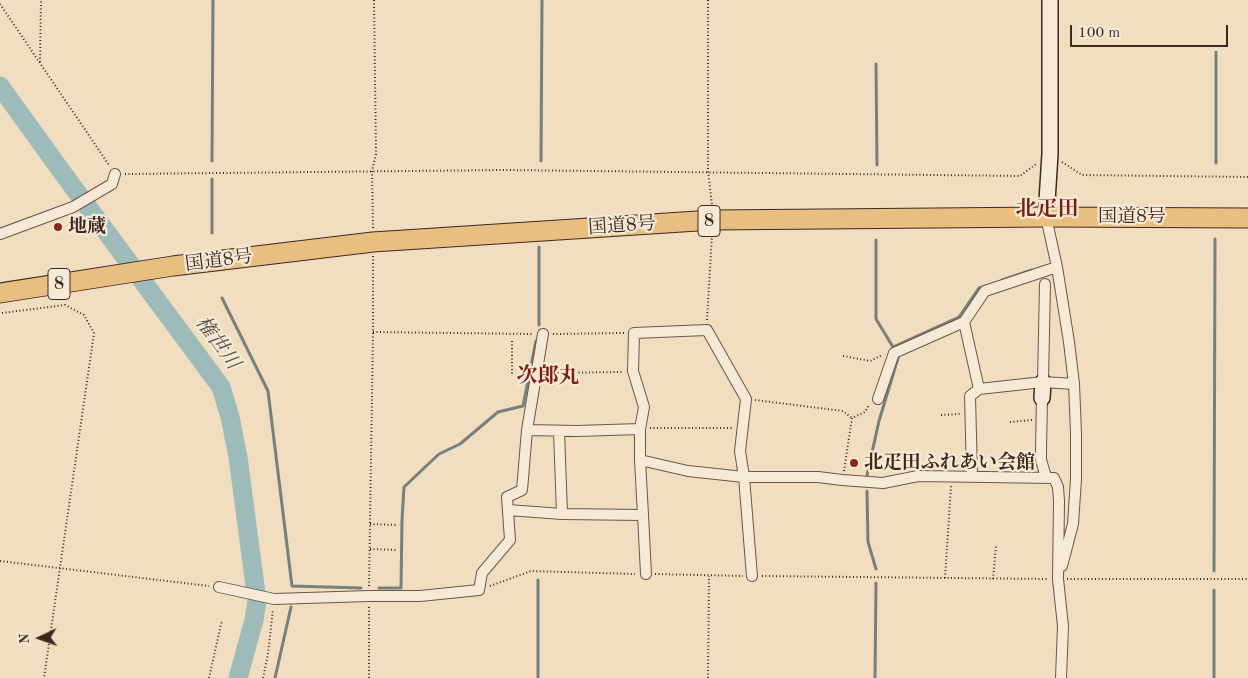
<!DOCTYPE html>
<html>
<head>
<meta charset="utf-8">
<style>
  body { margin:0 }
  #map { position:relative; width:1248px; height:678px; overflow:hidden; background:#f1dec0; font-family:"Old Standard TT",serif }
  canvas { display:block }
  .north { position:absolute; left:15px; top:613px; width:50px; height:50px; -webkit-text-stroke:4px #f6ead6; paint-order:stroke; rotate:267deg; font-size:14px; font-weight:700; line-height:20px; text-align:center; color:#3d2820 }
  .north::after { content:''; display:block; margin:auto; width:18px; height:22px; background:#3d2820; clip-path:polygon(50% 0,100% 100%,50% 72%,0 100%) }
  .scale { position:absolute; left:1070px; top:25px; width:158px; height:22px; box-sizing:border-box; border:2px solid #3d2820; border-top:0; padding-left:6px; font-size:15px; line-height:18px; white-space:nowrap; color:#3d2820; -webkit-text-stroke:4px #f6ead6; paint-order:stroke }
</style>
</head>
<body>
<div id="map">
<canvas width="1248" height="678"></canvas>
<div class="north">N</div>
<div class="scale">100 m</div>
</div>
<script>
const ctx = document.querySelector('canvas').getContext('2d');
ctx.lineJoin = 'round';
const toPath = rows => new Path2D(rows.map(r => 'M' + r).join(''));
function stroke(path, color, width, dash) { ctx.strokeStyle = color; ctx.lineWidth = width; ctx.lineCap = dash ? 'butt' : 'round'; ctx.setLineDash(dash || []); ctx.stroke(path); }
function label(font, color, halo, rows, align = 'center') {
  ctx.font = font + ' "Old Standard TT","Noto Serif JP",serif'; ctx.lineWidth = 4.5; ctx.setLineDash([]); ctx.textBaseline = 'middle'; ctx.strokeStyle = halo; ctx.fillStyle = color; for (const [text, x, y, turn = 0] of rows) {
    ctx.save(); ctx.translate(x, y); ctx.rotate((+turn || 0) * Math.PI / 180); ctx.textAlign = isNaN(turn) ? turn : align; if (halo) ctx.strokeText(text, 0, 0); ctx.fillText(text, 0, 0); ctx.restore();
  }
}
stroke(toPath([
  [876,64,877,165],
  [212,161,213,0],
  [541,161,542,0],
  [1216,163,1216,52],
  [212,179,212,233],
  [876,240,876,319,893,347,959,317,979,288,986,286],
  [539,247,539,325],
  [1002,280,1032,270],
  [222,298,268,391,292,586,361,588],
  [867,475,879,421,898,358],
  [867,491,868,542,876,569],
  [1214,571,1215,239],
  [379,588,401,588,402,520,404,487,439,454,460,444,498,412,523,406,536,341],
  [275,678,291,607],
  [538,678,538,580],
  [875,678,876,583],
  [1214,678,1214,590]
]), '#76807c', 3);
stroke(toPath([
  [0,86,62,172,221,387,230,417,238,457,257,601,254,620,238,678]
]), '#9cbbb9', 19);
const street = toPath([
  [1046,217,1057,267,1069,342,1074,384,1076,433,1076,479,1073,524,1062,566],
  [0,234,73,207,112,184,115,174],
  [964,322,979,389],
  [1043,382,1045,284],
  [1042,398,1041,450,1041,460,1046,477],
  [878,399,894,353,964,322,985,291,1057,267],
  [527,430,543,334],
  [559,431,562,514],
  [640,460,643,515],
  [972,476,970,396,979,389,1043,382,1074,384],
  [508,510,562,514,643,515,646,574],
  [752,576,744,477,740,451,746,399,707,330,634,333,633,371,644,407,640,429,640,460,688,471,744,477,818,477,842,480,883,483,918,476,1054,478,1058,487,1059,501,1058,579,1063,626,1061,678],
  [219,587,274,599,369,596,420,596,479,590,482,573,510,540,507,497,522,490,527,430,577,431,640,429]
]);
const secondary = toPath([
  [1046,217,1050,154,1050,0],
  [1042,398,1043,382]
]);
const highway = toPath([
  [0,293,173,266,373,242,713,220,1046,217,1248,218]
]);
stroke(street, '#6a5648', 12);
stroke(secondary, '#3d2820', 18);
stroke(highway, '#3d2820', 21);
stroke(toPath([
  [708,0,708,171,712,205],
  [0,4,109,165],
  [40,62,41,0],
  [1062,162,1082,175,1248,177],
  [125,174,505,170,1020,176,1036,164],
  [373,228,372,171,376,154,374,0],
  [2,313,65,305,84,315,94,333,44,678],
  [707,320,712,235],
  [373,332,534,334],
  [553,334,624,333],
  [512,341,512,374],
  [843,356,870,361,882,355],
  [547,373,622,372],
  [755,400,843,411,852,418],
  [941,415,961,414],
  [1010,422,1032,420],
  [650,428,733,428],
  [844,471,852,418,865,412,869,405],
  [370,524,397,525],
  [370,549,398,550],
  [0,561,209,586],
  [655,574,743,576],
  [762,576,1048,579],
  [945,578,951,486],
  [993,579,996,546],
  [1067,579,1248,579],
  [369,586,373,332,373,255],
  [490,586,531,571,635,574],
  [209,678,222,620],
  [263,678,268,654,273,609],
  [369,678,369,605],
  [708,678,709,576]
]), '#3d2820', 2, [1, 2.5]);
stroke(street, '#f6ead6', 10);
stroke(secondary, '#f6ead6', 15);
stroke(highway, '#e8bf80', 19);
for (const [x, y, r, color] of [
  [58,227,5,"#8f2418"],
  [854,463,5,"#8f2418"]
]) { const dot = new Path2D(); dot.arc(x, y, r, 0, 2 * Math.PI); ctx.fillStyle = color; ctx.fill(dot); stroke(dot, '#f6ead6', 2); }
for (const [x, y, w] of [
  [709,221,22],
  [59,284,22]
]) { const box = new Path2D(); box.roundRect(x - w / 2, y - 15.5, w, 31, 4); ctx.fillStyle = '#f6ead6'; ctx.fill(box); stroke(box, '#3d2820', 1); }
label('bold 18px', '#3d2820', null, [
  ["8",709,221],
  ["8",59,284]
]);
label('19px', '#3d2820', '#f6ead6', [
  ["国道8号",1132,217],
  ["国道8号",622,226,-4],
  ["国道8号",219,261,-7]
]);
label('bold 19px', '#3d2820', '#f6ead6', [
  ["地蔵",68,227],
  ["北疋田ふれあい会館",864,463]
], 'left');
label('italic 20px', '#554d46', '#f6ead6', [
  ["権世川",217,343,54]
]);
label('bold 21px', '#7a1f14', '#f6ead6', [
  ["北疋田",1047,209],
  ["次郎丸",548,376]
]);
</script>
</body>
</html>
